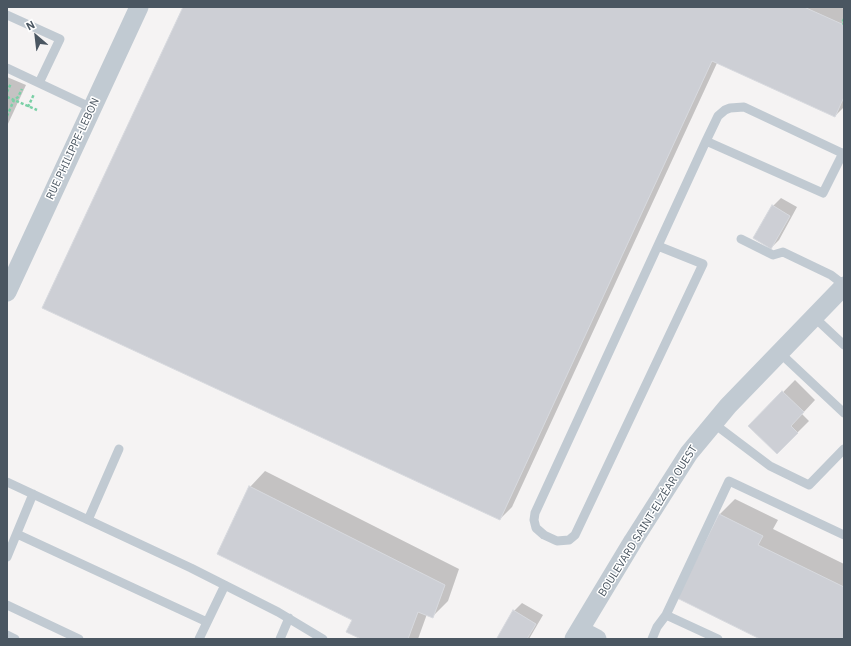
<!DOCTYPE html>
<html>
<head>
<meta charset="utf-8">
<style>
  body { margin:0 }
  #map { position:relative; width:851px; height:646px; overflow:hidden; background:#f5f3f3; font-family:"IBM Plex Sans",sans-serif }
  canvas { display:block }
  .frame { position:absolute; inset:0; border:8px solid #4a5661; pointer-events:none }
  .north { position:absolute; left:16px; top:16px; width:40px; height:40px; -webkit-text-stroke:3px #fff; paint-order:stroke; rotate:332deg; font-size:11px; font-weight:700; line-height:16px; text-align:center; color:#4a5661 }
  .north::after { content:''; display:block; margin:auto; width:14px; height:18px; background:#4a5661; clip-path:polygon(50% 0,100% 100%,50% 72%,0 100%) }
</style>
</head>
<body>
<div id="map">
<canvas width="851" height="646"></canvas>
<div class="frame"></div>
<div class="north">N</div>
</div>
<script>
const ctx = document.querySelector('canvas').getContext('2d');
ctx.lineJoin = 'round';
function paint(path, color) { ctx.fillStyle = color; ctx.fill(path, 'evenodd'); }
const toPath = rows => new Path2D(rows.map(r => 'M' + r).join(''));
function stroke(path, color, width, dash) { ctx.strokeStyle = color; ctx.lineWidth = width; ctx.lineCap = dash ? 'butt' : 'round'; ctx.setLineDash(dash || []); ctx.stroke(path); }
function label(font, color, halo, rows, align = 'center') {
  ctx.font = font + ' "IBM Plex Sans",sans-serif'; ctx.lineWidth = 3; ctx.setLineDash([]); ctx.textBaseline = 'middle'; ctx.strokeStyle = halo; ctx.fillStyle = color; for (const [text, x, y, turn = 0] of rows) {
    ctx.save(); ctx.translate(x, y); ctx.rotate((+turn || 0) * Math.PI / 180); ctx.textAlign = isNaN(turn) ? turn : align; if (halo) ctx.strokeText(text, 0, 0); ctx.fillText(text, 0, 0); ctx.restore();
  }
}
paint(toPath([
  [184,7,841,7,844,9,844,107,835,116,717,63,512,507,500,519],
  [7,77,26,85,7,126],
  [781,198,797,207,779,240,771,248,755,238,773,206],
  [795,380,815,400,802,414,809,421,777,453,750,426],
  [265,471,459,569,448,601,433,616,427,614,418,639,363,639,353,619,250,487],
  [735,499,778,520,773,529,844,564,844,639,763,639,719,515],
  [522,603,543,615,529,639,500,639,498,638,514,611]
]), '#0003');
const building = toPath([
  [183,7,804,7,844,25,844,97,835,117,712,61,500,520,42,308,183,7],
  [772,205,790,216,771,249,753,238,772,205],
  [782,391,804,412,791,426,798,433,777,454,748,426,782,391],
  [249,486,445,585,433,618,418,612,408,639,361,639,346,632,352,620,217,554,249,486],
  [719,514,763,536,758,545,844,587,844,639,760,639,677,598,719,514],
  [513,610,536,624,527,639,498,639,497,638,513,610]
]);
paint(building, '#cdcfd5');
stroke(building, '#d7d9de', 1);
stroke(toPath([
  [844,19,842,23,844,24],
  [7,92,11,83],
  [7,97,37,110],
  [28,107,34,94],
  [7,116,14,100,18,97,22,89]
]), '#7ad0a6', 2.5, [3, 2]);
stroke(toPath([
  [7,15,60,39,39,83],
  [7,68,92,108],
  [706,141,823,193,843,153],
  [741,239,773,255,783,252,831,275,844,285],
  [658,246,703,264,575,535,569,540,557,541,544,535,536,528,534,520,535,513,706,141,718,116,725,110,730,108,744,107,844,154],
  [814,317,844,345],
  [780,353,844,413],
  [713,423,770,466,809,485,844,449],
  [7,482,191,568,278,612,323,639],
  [88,520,119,449],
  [17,534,207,622],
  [7,557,33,494],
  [7,605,79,639],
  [666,615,718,639],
  [7,635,15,639],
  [199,639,225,585],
  [280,639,289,618],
  [652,639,657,627,666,615,729,481,844,535]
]), '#c1cad2', 9);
stroke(toPath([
  [7,292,139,7],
  [580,630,597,639],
  [574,639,633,541,689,453,728,406,844,286]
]), '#c1cad2', 19);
label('11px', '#4a5661', '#fff', [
  ["RUE PHILIPPE-LEBON",73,149,-65],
  ["BOULEVARD SAINT-ELZÉAR OUEST",648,521,-58]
]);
</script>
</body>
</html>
